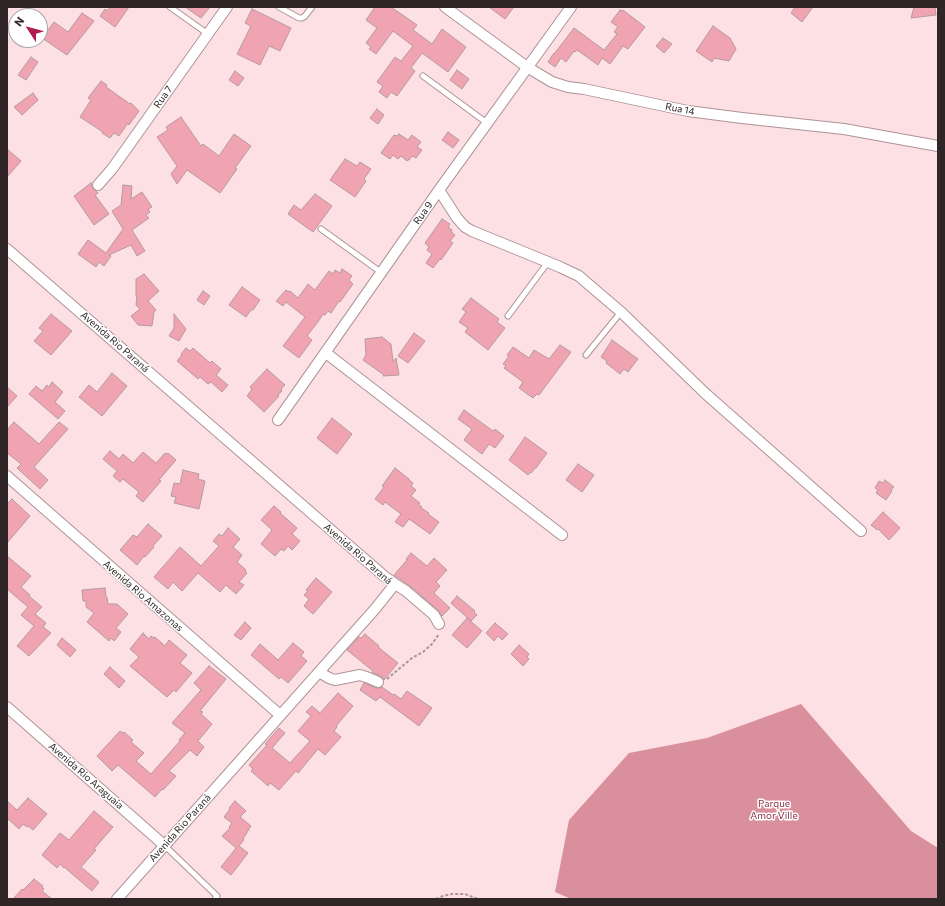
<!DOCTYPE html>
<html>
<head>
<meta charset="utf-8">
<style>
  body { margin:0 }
  #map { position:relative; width:945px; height:906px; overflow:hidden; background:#fde0e4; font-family:Commissioner,sans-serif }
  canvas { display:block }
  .frame { position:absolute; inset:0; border:8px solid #302527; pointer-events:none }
  .north { position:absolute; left:8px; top:8px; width:40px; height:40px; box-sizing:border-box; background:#fff; border:1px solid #aca8a9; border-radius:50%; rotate:306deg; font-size:11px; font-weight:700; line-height:16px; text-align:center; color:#302527 }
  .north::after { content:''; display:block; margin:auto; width:14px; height:18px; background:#ae1d4e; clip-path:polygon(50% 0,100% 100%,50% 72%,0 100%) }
</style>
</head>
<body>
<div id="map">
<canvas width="945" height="906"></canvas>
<div class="frame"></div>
<div class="north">N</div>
</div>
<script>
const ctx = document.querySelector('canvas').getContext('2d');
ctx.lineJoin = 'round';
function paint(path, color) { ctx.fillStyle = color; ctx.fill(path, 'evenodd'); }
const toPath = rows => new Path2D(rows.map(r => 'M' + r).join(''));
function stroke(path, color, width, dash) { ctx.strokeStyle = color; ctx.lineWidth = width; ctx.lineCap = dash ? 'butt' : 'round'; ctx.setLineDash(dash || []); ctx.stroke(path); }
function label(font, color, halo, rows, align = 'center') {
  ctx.font = font + ' Commissioner,sans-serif'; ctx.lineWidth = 3; ctx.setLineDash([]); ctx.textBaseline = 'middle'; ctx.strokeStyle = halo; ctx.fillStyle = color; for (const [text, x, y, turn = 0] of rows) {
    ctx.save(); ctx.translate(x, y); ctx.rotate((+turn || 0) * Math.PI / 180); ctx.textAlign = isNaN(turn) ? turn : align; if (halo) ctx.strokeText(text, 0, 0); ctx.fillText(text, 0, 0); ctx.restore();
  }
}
paint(toPath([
  [801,704,911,831,938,848,938,899,571,899,555,892,569,820,629,753,707,738]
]), '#da8f9c');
const building = toPath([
  [110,7,129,7,115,27,100,16,105,9,107,11,110,7],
  [185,7,210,7,201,18,185,7],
  [375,7,391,7,417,25,413,30,432,44,442,29,466,47,448,72,422,53,411,68,415,71,397,96,391,92,387,98,379,92,383,86,377,82,395,57,401,61,413,46,393,31,376,54,369,49,371,47,366,43,377,28,366,20,375,7],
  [489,7,514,7,505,19,489,7],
  [795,7,813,7,802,22,791,13,795,7],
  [914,7,935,7,936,15,911,18,914,7],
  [252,9,291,28,280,51,269,46,260,65,237,54,251,26,245,23,252,9],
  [620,10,622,11,623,10,645,27,628,49,623,46,610,64,602,58,598,65,577,50,575,52,574,51,566,62,561,58,555,67,548,62,554,53,554,54,574,28,604,50,617,34,614,32,618,27,611,22,620,10],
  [82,13,94,21,67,55,42,38,54,22,68,32,82,13],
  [713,26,730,38,736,49,729,61,714,58,712,62,696,51,713,26],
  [663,38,672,44,664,53,656,46,663,38],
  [31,57,38,62,26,80,18,75,31,57],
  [457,70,469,79,462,89,450,80,457,70],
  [235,71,244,78,238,86,229,80,235,71],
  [101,81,107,85,106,87,130,104,131,103,139,111,129,125,128,123,119,136,114,133,110,138,102,133,103,132,80,117,91,100,88,98,101,81],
  [33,93,38,100,22,115,14,107,33,93],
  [377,109,384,115,378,124,370,118,377,109],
  [181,117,201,146,203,144,219,156,234,134,251,146,235,168,237,169,220,193,187,170,177,184,171,174,177,166,157,137,168,130,166,127,181,117],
  [448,132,459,140,453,148,442,140,448,132],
  [399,134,408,140,412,135,421,142,417,147,422,150,416,158,412,156,409,160,408,160,407,161,401,156,398,159,393,155,390,159,381,153,394,135,397,136,399,134],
  [7,149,21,161,7,177,7,149],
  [345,159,357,166,360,162,371,169,364,179,366,181,355,197,330,180,345,159],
  [91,183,92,187,98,193,95,195,109,214,94,225,74,196,91,183],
  [123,185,132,186,131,199,142,192,152,207,148,209,150,212,146,215,149,218,132,230,145,251,137,256,131,245,109,255,111,256,104,266,99,262,96,267,78,254,88,240,106,253,123,229,112,211,121,205,123,185],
  [315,194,332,206,313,232,288,214,294,205,301,210,315,194],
  [442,219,450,224,448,227,452,230,451,232,455,235,450,241,453,243,441,260,440,259,433,268,426,263,432,254,427,250,429,247,425,243,442,219],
  [342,269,351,275,352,276,349,280,353,284,340,302,339,301,331,313,328,311,325,315,323,314,320,319,307,336,312,340,299,358,283,346,305,317,286,302,283,306,276,301,286,290,289,292,290,291,298,298,308,284,315,290,329,271,333,274,335,270,340,273,342,269],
  [144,274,159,291,148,301,156,310,154,312,152,326,138,325,131,316,140,309,136,305,137,296,136,296,136,279,144,274],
  [242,287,260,300,253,310,251,310,246,317,229,305,242,287],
  [203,291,210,296,204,305,197,300,203,291],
  [471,298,499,319,497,322,505,328,488,350,465,332,468,328,459,322,466,312,462,309,471,298],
  [51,314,72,331,51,355,34,341,43,331,39,328,51,314],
  [174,314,186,329,179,341,169,336,174,328,174,314],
  [414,333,425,341,408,363,398,356,414,333],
  [382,337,391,344,393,362,396,358,399,375,383,376,384,375,363,360,366,355,365,339,382,337],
  [612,340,638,359,628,372,624,369,620,374,606,363,607,361,601,357,612,340],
  [560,345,571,352,539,395,537,394,533,398,519,388,523,382,504,368,506,366,503,364,509,356,507,355,513,347,529,358,534,350,549,359,560,345],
  [186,348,190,351,193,348,210,363,212,361,221,369,216,375,228,385,222,392,211,382,208,384,200,377,198,379,177,361,182,355,181,354,186,348],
  [267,369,285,385,281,389,282,391,278,395,279,396,264,412,247,396,252,389,250,387,267,369],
  [112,373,127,386,102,416,79,397,89,385,97,392,112,373],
  [52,382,63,392,55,402,65,411,58,419,29,394,36,386,42,391,47,385,49,387,52,382],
  [7,387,17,396,7,407,7,387],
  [464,410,493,431,495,429,504,436,495,448,489,444,482,454,464,440,472,429,458,419,464,410],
  [332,418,352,434,337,454,317,438,332,418],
  [14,422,39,444,59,422,68,429,34,467,48,480,40,489,17,468,21,464,7,453,7,430,14,422],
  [525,437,547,453,536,468,535,468,531,473,531,472,528,475,509,460,525,437],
  [110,451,119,459,123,454,133,463,143,452,156,463,165,453,167,454,168,453,176,460,159,480,161,481,143,502,136,496,139,492,123,479,120,482,113,476,117,471,103,459,110,451],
  [578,464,594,475,582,492,566,480,578,464],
  [395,468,409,479,409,480,413,483,411,486,416,490,411,496,420,503,418,504,422,507,421,508,429,513,428,514,439,522,430,534,409,519,403,527,395,522,401,514,385,502,383,505,375,499,384,487,382,486,395,468],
  [183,470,199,474,198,479,205,481,199,509,174,503,176,497,171,496,174,483,180,484,183,470],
  [885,480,894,487,891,490,892,491,886,500,876,493,878,490,875,488,879,481,883,483,885,480],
  [12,499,30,516,7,543,7,504,12,499],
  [274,506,281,512,280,513,297,528,292,534,300,541,292,550,288,546,284,551,281,549,275,556,261,544,272,530,261,520,274,506],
  [883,512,900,528,889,540,878,529,877,530,871,525,883,512],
  [148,524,162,536,153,546,154,547,145,557,144,556,137,565,120,550,133,535,137,537,148,524],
  [228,528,240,539,233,547,242,555,237,562,246,570,245,571,247,573,239,582,244,585,236,594,226,585,220,592,198,573,182,591,173,582,168,589,154,577,180,547,201,566,219,546,213,541,219,534,222,536,228,528],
  [411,553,427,566,434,558,447,570,436,582,440,586,434,593,450,608,442,616,438,610,410,586,394,575,407,560,406,559,411,553],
  [7,556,31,576,21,587,30,595,29,596,42,607,35,614,46,623,43,627,51,633,29,656,17,646,34,626,21,615,28,607,7,589,7,556],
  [316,578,332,592,313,614,304,606,309,599,304,595,308,591,306,590,316,578],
  [105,588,106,597,107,597,108,604,117,604,128,614,116,628,121,632,114,641,111,638,109,641,87,622,94,613,86,607,86,601,83,601,82,590,105,588],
  [457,596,475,611,474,612,477,615,471,621,451,603,457,596],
  [467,618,482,631,467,648,452,635,467,618],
  [245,622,251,628,241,640,234,635,245,622],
  [495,623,508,634,502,640,498,636,494,641,486,633,495,623],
  [143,633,149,639,151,636,154,638,155,637,165,646,169,640,187,655,180,663,192,673,176,692,174,690,167,697,130,666,139,657,130,649,143,633],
  [365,634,379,646,378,647,398,663,384,680,381,676,372,672,373,671,347,650,359,637,361,638,365,634],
  [62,638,76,650,70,657,57,645,62,638],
  [293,643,304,652,301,656,307,661,288,683,281,677,279,679,251,655,260,644,278,660,293,643],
  [519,645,529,654,527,657,529,659,523,666,511,654,519,645],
  [209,666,226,679,200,711,203,712,201,714,212,724,198,741,204,747,197,756,190,750,169,771,176,776,163,790,162,789,155,797,118,765,112,771,97,756,120,731,123,733,124,732,133,740,131,742,144,753,136,761,151,774,180,741,179,740,185,733,172,723,201,690,194,683,209,666],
  [110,667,125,681,119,688,104,674,110,667],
  [364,683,376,688,379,688,382,687,393,695,394,694,401,699,407,691,432,708,419,726,380,697,376,701,360,690,364,683],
  [338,693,353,706,336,726,337,727,334,731,341,737,325,755,318,749,298,773,296,771,279,790,270,783,268,786,251,771,253,769,249,765,267,745,265,744,279,728,285,733,272,748,290,763,310,741,298,731,311,716,306,712,312,706,320,713,338,693],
  [28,798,47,814,33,830,28,826,27,827,23,824,19,829,7,818,7,801,17,810,28,798],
  [235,801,246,811,240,817,251,826,243,839,244,840,239,846,248,853,231,875,221,867,236,848,222,836,230,828,229,827,232,823,224,817,230,809,229,808,235,801],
  [94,811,113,827,94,849,96,850,81,867,99,882,92,891,64,867,64,868,60,864,57,868,42,855,60,833,69,840,94,811],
  [34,879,43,886,42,887,44,889,42,891,52,899,13,899,22,889,23,890,34,879]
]);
paint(building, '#f0a3b0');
stroke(building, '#b59a9e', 1);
const service = toPath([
  [170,7,208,34],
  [279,7,299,18,302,18,305,16,312,7],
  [423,76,487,123],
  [321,229,382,273],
  [508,316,548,262],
  [586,355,621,312],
  [164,845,217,896,215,899]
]);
const minor = toPath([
  [445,7,527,67,552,82,568,87,584,89,688,111,742,118,844,129,938,146],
  [98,185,112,169,227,7],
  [439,190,457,218,465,227,472,231,560,267,579,276,587,283,621,312,706,394,861,531],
  [7,249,384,576,395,584,375,609,117,899],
  [326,353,562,535],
  [278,420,439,190,571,7],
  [7,476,280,715],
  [395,584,406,591,434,615,439,624],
  [319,672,329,678,335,680,360,675,369,678,378,682],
  [7,707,164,845]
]);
stroke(service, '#ae9397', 7);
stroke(minor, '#ae9397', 12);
stroke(toPath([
  [387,679,412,658,423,652,432,644,439,634],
  [436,899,443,896,452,894,465,894,478,899]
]), '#ab9598', 2, [3, 2]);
stroke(service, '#fff', 5);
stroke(minor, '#fff', 10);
label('10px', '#302527', '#fff', [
  ["Rua 7",163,97,-55],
  ["Rua 14",680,109,11],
  ["Rua 9",423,213,-55],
  ["Avenida Rio Paraná",115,342,41],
  ["Avenida Rio Paraná",358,554,41],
  ["Avenida Rio Amazonas",143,596,41],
  ["Avenida Rio Araguaia",86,776,41],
  ["Avenida Rio Paraná",180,828,-48]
]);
label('10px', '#8a3148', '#fff', [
  ["Parque",774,804],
  ["Amor Ville",774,816]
]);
</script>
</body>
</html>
